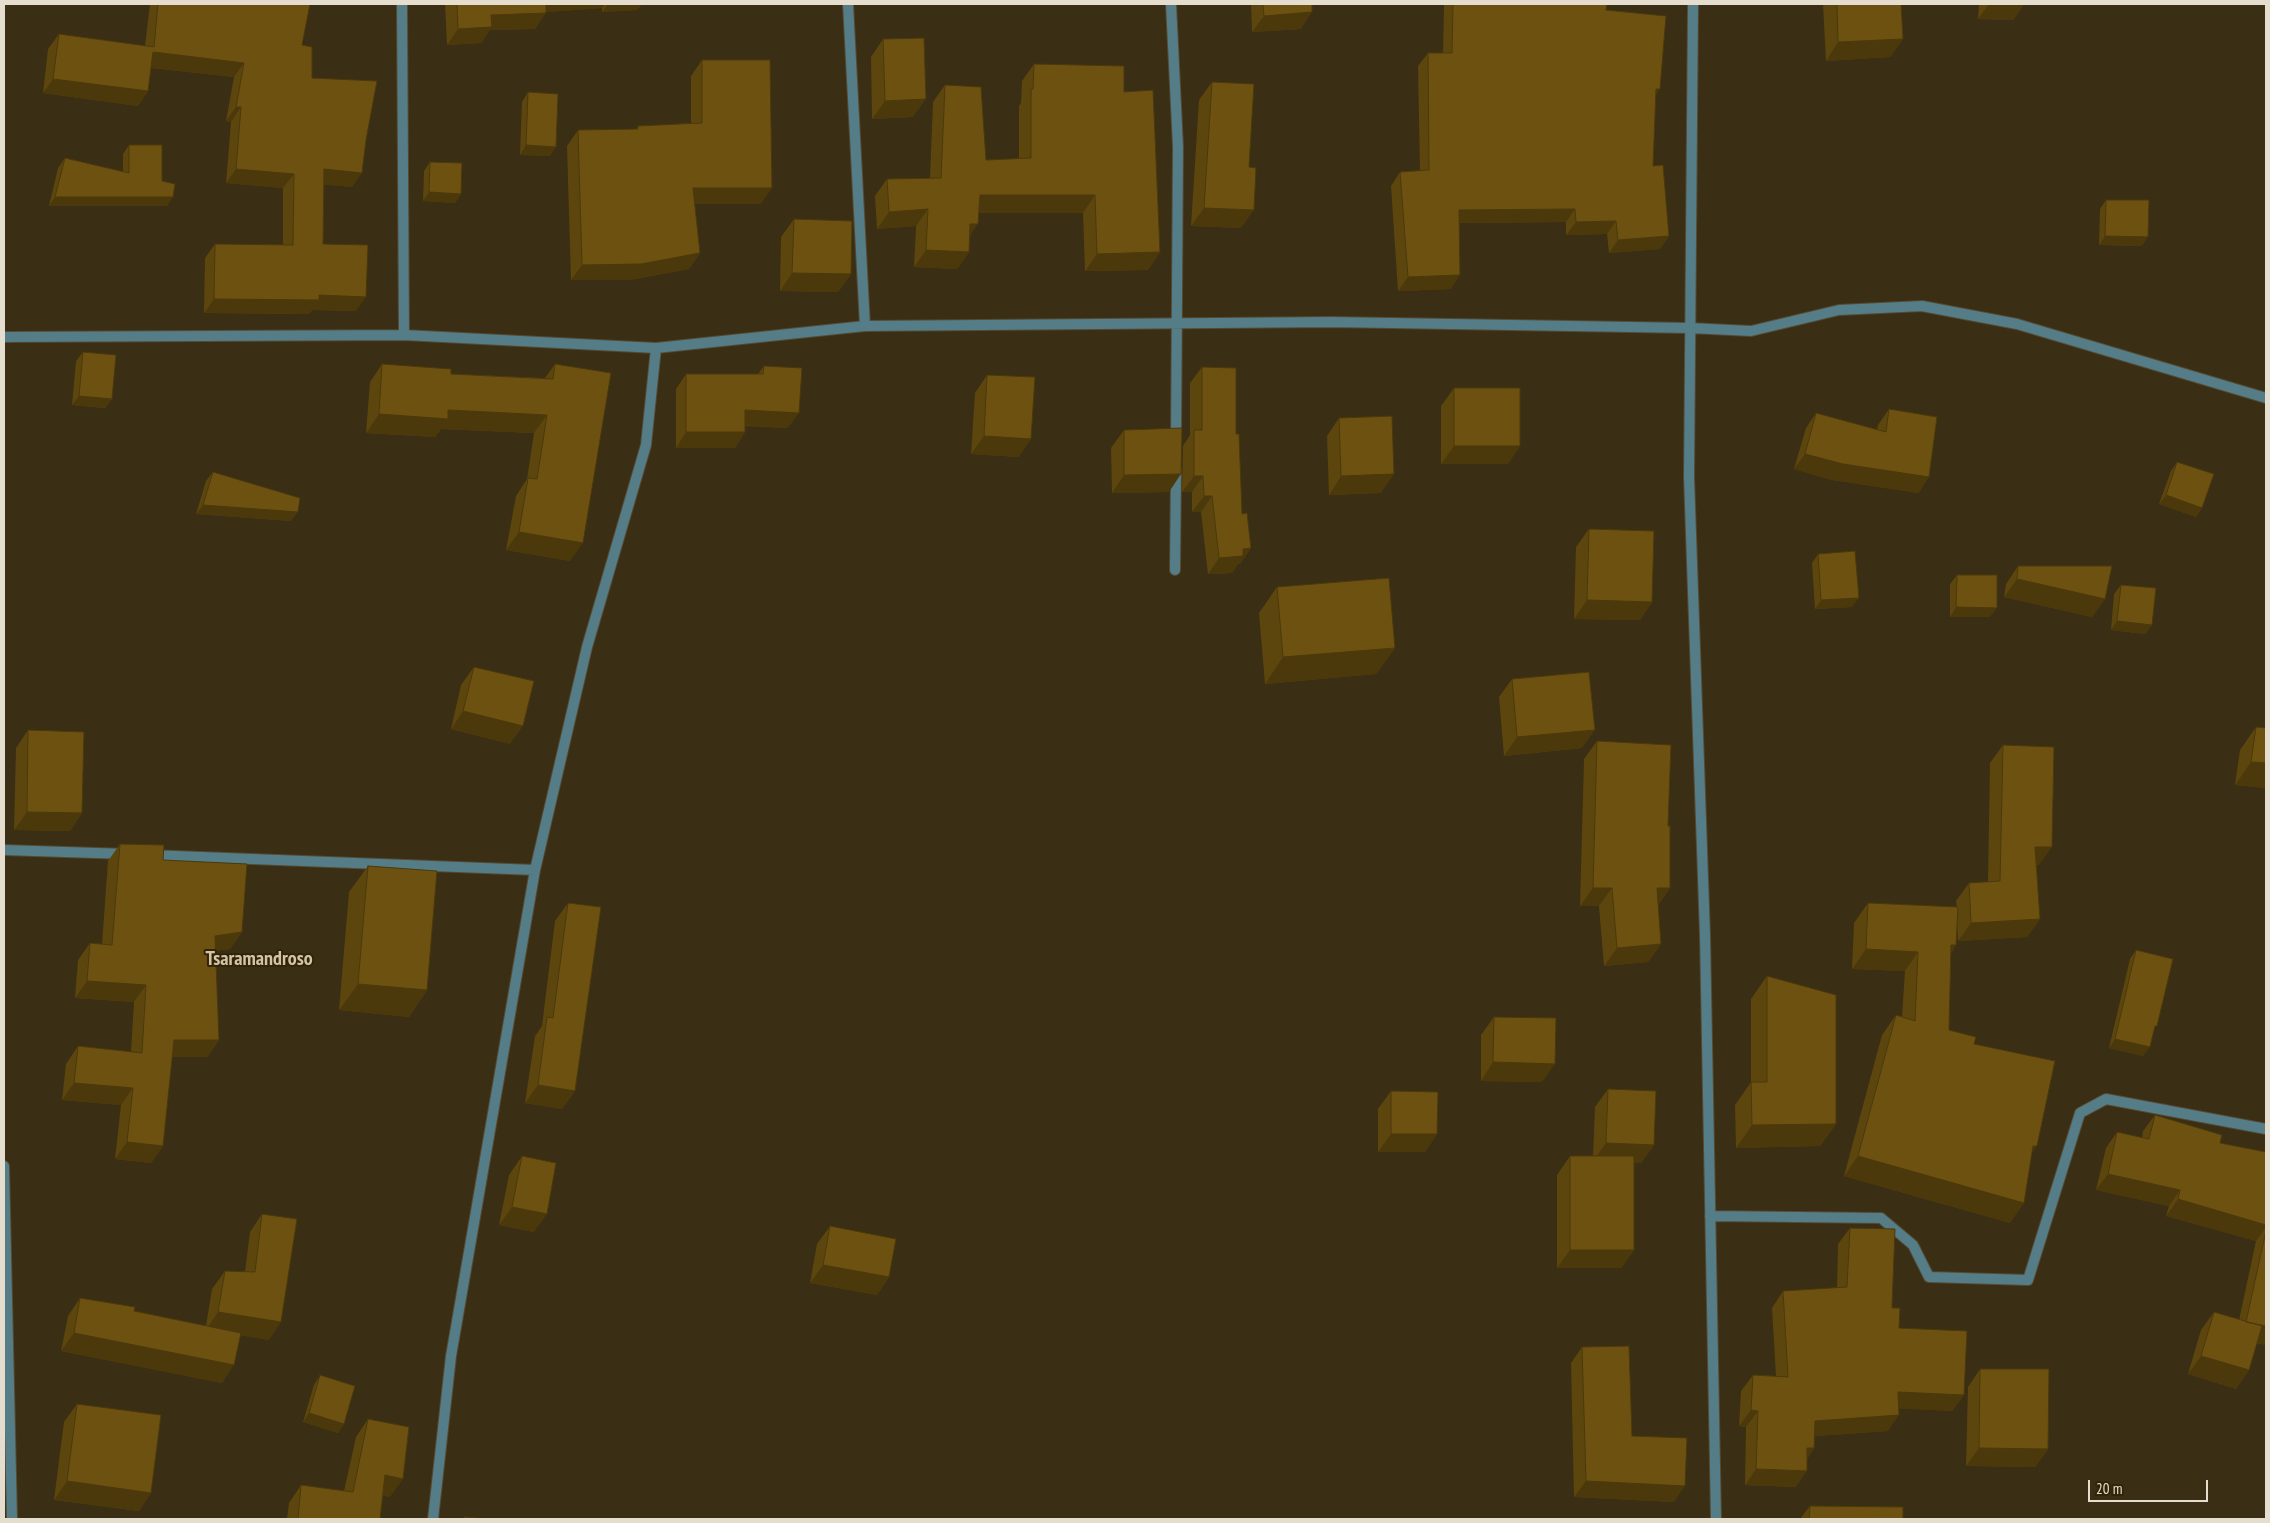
<!DOCTYPE html>
<html>
<head>
<meta charset="utf-8">
<style>
  body { margin:0 }
  #map { position:relative; width:2270px; height:1523px; overflow:hidden; background:#3a2e14; font-family:"PT Sans Narrow",sans-serif }
  canvas { display:block }
  .frame { position:absolute; inset:0; border:5px solid #e5ddce; pointer-events:none }
  .scale { position:absolute; left:2088px; top:1480px; width:120px; height:22px; box-sizing:border-box; border:2px solid #e5ddce; border-top:0; padding-left:6px; font-size:15px; line-height:18px; white-space:nowrap; color:#e5ddce; -webkit-text-stroke:4px #302409; paint-order:stroke }
</style>
</head>
<body>
<div id="map">
<canvas width="2270" height="1523"></canvas>
<div class="frame"></div>
<div class="scale">20 m</div>
</div>
<script>
const ctx = document.querySelector('canvas').getContext('2d');
ctx.lineJoin = 'round';
const toPath = rows => new Path2D(rows.map(r => 'M' + r).join(''));
function stroke(path, color, width, dash) { ctx.strokeStyle = color; ctx.lineWidth = width; ctx.lineCap = dash ? 'butt' : 'round'; ctx.setLineDash(dash || []); ctx.stroke(path); }
function paint(path, color) { ctx.fillStyle = color; ctx.fill(path, 'evenodd'); }
function label(font, color, halo, rows, align = 'center') {
  ctx.font = font + ' "PT Sans Narrow",sans-serif'; ctx.lineWidth = 4; ctx.setLineDash([]); ctx.textBaseline = 'middle'; ctx.strokeStyle = halo; ctx.fillStyle = color; for (const [text, x, y, turn = 0] of rows) {
    ctx.save(); ctx.translate(x, y); ctx.rotate((+turn || 0) * Math.PI / 180); ctx.textAlign = isNaN(turn) ? turn : align; if (halo) ctx.strokeText(text, 0, 0); ctx.fillText(text, 0, 0); ctx.restore();
  }
}
const minor = toPath([
  [402,4,404,335],
  [848,4,865,326],
  [1171,4,1178,147,1176,440],
  [1693,4,1689,477,1705,935,1716,1519],
  [4,337,404,335,656,348,865,326,1331,322,1690,328,1751,331,1839,310,1922,306,2017,324,2266,398],
  [1175,570,1176,470],
  [4,850,127,854],
  [149,855,535,870],
  [4,1166,12,1519],
  [1710,1216,1881,1218,1913,1245,1929,1277,2028,1280,2080,1113,2106,1099,2266,1129],
  [433,1519,451,1356,535,870,587,647,646,445,656,348]
]);
stroke(minor, '#554a32', 12);
stroke(minor, '#547d87', 10);
paint(toPath([
  [150,4,310,4,302,45,312,78,352,187,324,184,323,244,356,311,312,310,309,314,204,313,205,258,215,244,283,245,283,188,226,183,231,122,226,121,234,77,151,68,148,91,138,106,43,93,48,49,59,34,145,46],
  [445,4,642,4,637,10,602,12,602,8,546,12,535,29,490,30,481,43,447,45],
  [1251,4,1312,4,1301,29,1252,32],
  [1445,4,1607,4,1606,10,1655,96,1653,166,1669,236,1660,249,1609,253,1607,234,1566,235,1566,222,1459,223,1451,289,1398,291,1391,186,1400,172,1420,171,1418,66,1428,53,1443,53,1444,5],
  [1823,4,1901,4,1903,39,1890,57,1826,61],
  [1979,4,2024,4,2013,20,1978,19],
  [883,39,913,117,872,119,871,57],
  [702,60,761,204,694,204,700,253,689,269,630,280,571,280,567,146,578,130,636,129,638,126,691,123,691,76],
  [1034,64,1124,92,1160,252,1148,270,1085,271,1083,213,979,213,970,237,969,252,957,269,914,267,916,226,877,229,875,196,887,179,930,178,933,102,945,85,986,160,1019,159,1019,106,1021,103,1022,81],
  [1212,82,1249,167,1241,228,1191,226,1199,100],
  [528,92,550,156,520,155,522,102],
  [129,145,162,181,167,206,49,206,58,168,65,158,123,172,123,154],
  [430,162,461,194,455,203,423,201,424,171],
  [2106,200,2142,246,2099,245,2100,209],
  [794,219,851,274,838,292,780,291,781,237],
  [83,352,112,399,105,408,72,405,76,361],
  [382,364,451,374,545,378,555,364,570,561,506,550,516,496,527,479,534,433,441,429,435,437,366,433,370,382],
  [764,366,788,428,745,426,745,432,735,448,676,448,676,389,686,374,758,374],
  [1202,367,1236,434,1242,514,1251,548,1240,564,1238,564,1232,573,1208,574,1201,512,1192,512,1192,492,1182,492,1183,446,1190,435,1190,383],
  [987,375,1019,457,971,454,975,393],
  [1454,388,1520,446,1508,464,1441,464,1441,406],
  [1889,409,1919,493,1832,480,1794,469,1806,428,1816,413,1877,430,1878,425],
  [1339,418,1381,493,1329,495,1327,436],
  [1124,430,1169,492,1112,493,1111,448],
  [2177,462,2202,508,2196,517,2159,504,2171,471],
  [213,472,291,521,196,514,206,481],
  [1589,529,1652,602,1640,620,1574,619,1576,547],
  [1818,554,1852,607,1815,609,1812,563],
  [2018,566,2105,599,2092,617,2004,597,2006,584],
  [1957,575,1990,617,1950,617,1950,584],
  [2121,585,2152,625,2145,634,2111,630,2114,594],
  [1277,587,1395,648,1376,674,1265,684,1259,613],
  [474,667,510,744,451,729,461,685],
  [1512,679,1582,748,1504,756,1499,697],
  [2256,727,2266,788,2235,785,2240,750],
  [28,730,82,813,70,831,14,830,16,748],
  [1597,741,1668,826,1670,888,1658,905,1661,944,1648,962,1604,966,1599,906,1580,906,1584,759],
  [2003,745,2039,865,2036,865,2040,919,2027,937,1958,941,1957,924,1956,945,1951,953,1949,1030,1974,1044,2032,1153,2010,1223,1844,1176,1882,1035,1896,1015,1902,1017,1905,971,1852,969,1854,923,1868,903,1957,907,1956,901,1969,883,1988,882,1990,763],
  [120,844,163,860,242,932,230,949,215,951,219,1040,207,1057,172,1057,163,1146,151,1163,115,1159,121,1105,62,1100,66,1064,78,1046,131,1052,134,1002,75,998,78,960,90,943,102,944,108,861],
  [368,866,427,990,409,1017,339,1010,349,892],
  [568,903,575,1091,562,1109,525,1103,535,1036,542,1026,555,921],
  [2136,950,2153,1032,2143,1056,2109,1048,2130,959],
  [1767,976,1836,1124,1820,1146,1736,1148,1735,1105,1751,1082,1751,999],
  [1494,1017,1542,1082,1481,1081,1481,1035],
  [1608,1089,1654,1145,1641,1163,1634,1162,1634,1250,1621,1268,1557,1268,1557,1175,1570,1156,1593,1156,1595,1107],
  [1391,1091,1437,1134,1425,1152,1378,1152,1378,1109],
  [2155,1115,2220,1143,2266,1152,2266,1345,2257,1343,2249,1370,2236,1389,2188,1374,2201,1330,2214,1312,2239,1320,2256,1241,2166,1216,2169,1206,2096,1190,2106,1148,2117,1132,2142,1138,2143,1131],
  [522,1156,534,1232,499,1225,509,1175],
  [262,1214,269,1340,240,1335,222,1383,61,1351,68,1316,80,1298,134,1311,206,1326,212,1289,225,1271,245,1272,250,1232],
  [830,1226,889,1277,877,1295,810,1283,817,1244],
  [1850,1228,1892,1308,1899,1328,1964,1395,1952,1411,1899,1408,1888,1431,1815,1436,1814,1448,1807,1459,1796,1487,1745,1485,1746,1427,1739,1426,1741,1391,1753,1375,1776,1376,1772,1308,1783,1291,1837,1288,1838,1244],
  [1582,1347,1632,1436,1674,1502,1574,1497,1571,1363],
  [1980,1369,2048,1449,2035,1467,1966,1466,1968,1387],
  [320,1375,344,1424,338,1433,303,1422,314,1385],
  [77,1404,151,1493,139,1511,54,1500,64,1422],
  [368,1419,390,1497,382,1495,380,1519,287,1519,289,1503,301,1485,344,1491,356,1437],
  [1810,1506,1903,1519,1800,1519]
]), '#5d460e');
paint(toPath([
  [541,4,605,4,602,8,535,13],
  [608,4,642,4,637,10,602,12],
  [1989,4,2024,4,2013,20,1978,19],
  [1312,12,1301,29,1252,32,1264,16],
  [546,13,535,29,490,30,481,43,447,45,458,29,491,15],
  [1903,39,1890,57,1826,61,1838,42],
  [153,52,244,63,234,77,143,67],
  [53,79,148,91,138,106,43,93],
  [1656,89,1660,89,1651,103],
  [926,99,913,117,872,119,885,101],
  [236,107,241,107,231,122,226,121],
  [526,145,556,147,550,156,520,155],
  [236,169,294,174,283,188,226,183],
  [324,169,362,173,352,187,314,184],
  [693,188,772,188,761,204,682,204],
  [429,192,461,194,455,203,423,201],
  [980,195,1095,195,1083,213,968,213],
  [55,197,173,197,167,206,49,206],
  [1204,208,1254,210,1241,228,1191,226],
  [928,209,916,226,877,229,889,212],
  [1575,209,1566,222,1449,223,1459,210],
  [1616,221,1607,234,1566,235,1576,222],
  [970,224,978,224,966,241],
  [1669,236,1660,249,1609,253,1618,240],
  [2105,236,2148,237,2142,246,2099,245],
  [926,250,969,252,957,269,914,267],
  [1160,252,1148,270,1085,271,1097,254],
  [700,253,689,269,630,280,571,280,582,265],
  [792,273,851,274,838,292,780,291],
  [1460,275,1451,289,1398,291,1408,277],
  [319,295,366,297,356,311,312,310,309,314,204,313,214,299],
  [79,396,112,399,105,408,72,405],
  [448,410,547,415,534,433,441,429,435,437,366,433,379,414],
  [745,410,799,413,788,428,735,425],
  [686,432,745,432,735,448,676,448],
  [984,436,1031,439,1019,457,971,454],
  [1454,446,1520,446,1508,464,1441,464],
  [1805,454,1929,477,1919,493,1832,480,1794,469],
  [1181,474,1169,492,1112,493,1124,475],
  [1394,474,1381,493,1329,495,1341,476],
  [1194,476,1203,476,1192,492,1182,492],
  [2166,495,2202,508,2196,517,2159,504],
  [1204,496,1212,496,1201,512,1192,512],
  [203,505,298,512,291,521,196,514],
  [519,532,583,543,570,561,506,550],
  [1251,548,1240,564,1238,564,1232,573,1208,574,1219,558,1243,549],
  [2017,579,2105,599,2092,617,2004,597],
  [1859,598,1852,607,1815,609,1821,600],
  [1587,600,1652,602,1640,620,1574,619],
  [1956,607,1997,608,1990,617,1950,617],
  [2117,621,2152,625,2145,634,2111,630],
  [1395,648,1376,674,1265,684,1283,657],
  [463,711,523,726,510,744,451,729],
  [1595,730,1582,748,1504,756,1517,737],
  [2251,762,2266,763,2266,788,2235,785],
  [27,812,82,813,70,831,14,830],
  [2035,847,2052,847,2039,865,2023,865],
  [1593,888,1612,888,1599,906,1580,906],
  [1657,888,1670,888,1657,906],
  [2040,919,2027,937,1958,941,1971,923],
  [242,932,230,949,203,953,215,936],
  [1661,944,1648,962,1604,966,1617,948],
  [1951,945,1956,945,1942,965],
  [1866,949,1918,952,1905,971,1852,969],
  [87,981,146,985,134,1002,75,998],
  [358,984,427,990,409,1017,339,1010],
  [2115,1039,2150,1047,2143,1056,2109,1048],
  [174,1040,219,1040,207,1057,162,1057],
  [1493,1062,1555,1064,1542,1082,1481,1081],
  [74,1083,133,1088,121,1105,62,1100],
  [538,1085,575,1091,562,1109,525,1103],
  [1836,1124,1820,1146,1736,1148,1752,1125],
  [1391,1134,1437,1134,1425,1152,1378,1152],
  [127,1142,163,1146,151,1163,115,1159],
  [1606,1143,1654,1145,1641,1163,1593,1161],
  [2033,1146,2037,1146,2023,1166],
  [1858,1156,2024,1203,2010,1223,1844,1176],
  [2108,1174,2180,1190,2169,1206,2096,1190],
  [2178,1199,2266,1225,2266,1227,2256,1241,2166,1216],
  [512,1207,547,1214,534,1232,499,1225],
  [1570,1250,1634,1250,1621,1268,1557,1268],
  [823,1265,889,1277,877,1295,810,1283],
  [218,1312,281,1322,269,1340,206,1330],
  [2246,1323,2266,1326,2266,1345,2235,1340],
  [74,1333,234,1365,222,1383,61,1351],
  [2201,1356,2249,1370,2236,1389,2188,1374],
  [1898,1392,1964,1395,1952,1411,1886,1408],
  [1751,1410,1758,1411,1746,1427,1739,1426],
  [309,1413,344,1424,338,1433,303,1422],
  [1899,1415,1888,1431,1804,1437,1815,1421],
  [1807,1448,1814,1448,1803,1465],
  [1979,1448,2048,1449,2035,1467,1966,1466],
  [1756,1469,1807,1471,1796,1487,1745,1485],
  [385,1475,403,1479,390,1497,372,1493],
  [67,1481,151,1493,139,1511,54,1500],
  [1586,1481,1685,1486,1674,1502,1574,1497]
]), '#4c390b');
const building = toPath([
  [158,4,310,4,302,45,312,47,312,78,377,81,366,140,362,173,324,169,323,244,368,245,366,297,319,295,319,300,214,299,215,244,293,245,294,174,236,169,241,107,236,107,244,63,153,52,148,91,53,79,59,34,154,47,158,4],
  [457,4,546,4,546,13,491,15,492,27,458,29,457,4],
  [1263,4,1312,4,1312,12,1264,16,1263,4],
  [1453,4,1607,4,1606,10,1666,16,1660,89,1656,89,1653,166,1663,165,1669,236,1618,240,1616,221,1576,222,1575,209,1459,210,1460,275,1408,277,1400,172,1429,170,1428,53,1452,53,1453,4],
  [1837,4,1901,4,1903,39,1838,42,1837,4],
  [924,38,926,99,885,101,883,39,924,38],
  [702,60,770,60,772,188,693,188,700,253,641,264,582,265,578,130,638,129,638,126,702,123,702,60],
  [1034,64,1124,66,1124,92,1153,90,1160,252,1097,254,1095,195,980,195,978,224,970,224,969,252,926,250,928,209,889,212,887,179,941,178,945,85,981,87,986,160,1031,158,1031,89,1033,89,1034,64],
  [1212,82,1254,84,1249,167,1256,168,1254,210,1204,208,1212,82],
  [528,92,558,94,556,147,526,145,528,92],
  [129,145,162,145,162,181,175,184,173,197,55,197,65,158,129,173,129,145],
  [430,162,462,163,461,194,429,192,430,162],
  [2106,200,2149,200,2148,237,2105,236,2106,200],
  [794,219,852,221,851,274,792,273,794,219],
  [83,352,116,355,112,399,79,396,83,352],
  [382,364,451,369,451,374,553,379,555,364,611,373,583,543,519,532,528,478,537,479,547,415,448,410,448,419,379,414,382,364],
  [764,366,802,368,799,413,745,410,745,432,686,432,686,374,763,374,764,366],
  [1202,367,1236,368,1236,434,1239,434,1242,514,1247,513,1251,548,1243,549,1243,556,1219,558,1212,496,1204,496,1203,476,1194,476,1194,430,1202,430,1202,367],
  [987,375,1035,377,1031,439,984,436,987,375],
  [1454,388,1520,388,1520,446,1454,446,1454,388],
  [1889,409,1937,417,1929,477,1843,464,1805,454,1816,413,1886,432,1889,409],
  [1392,416,1394,474,1341,476,1339,418,1392,416],
  [1182,428,1181,474,1124,475,1124,430,1182,428],
  [2177,462,2214,474,2202,508,2166,495,2177,462],
  [213,472,300,498,298,512,203,505,213,472],
  [1589,529,1654,531,1652,602,1587,600,1589,529],
  [1855,551,1859,598,1821,600,1818,554,1855,551],
  [2018,566,2112,566,2105,599,2017,579,2018,566],
  [1957,575,1997,575,1997,608,1956,607,1957,575],
  [1389,578,1395,648,1283,657,1277,587,1389,578],
  [2121,585,2156,588,2152,625,2117,621,2121,585],
  [474,667,534,681,523,726,463,711,474,667],
  [1589,672,1595,730,1517,737,1512,679,1589,672],
  [2256,727,2266,728,2266,763,2251,762,2256,727],
  [28,730,84,732,82,813,27,812,28,730],
  [1597,741,1671,745,1668,826,1670,826,1670,888,1657,888,1661,944,1617,948,1612,888,1593,888,1597,741],
  [2003,745,2054,747,2052,847,2035,847,2040,919,1971,923,1969,883,2000,881,2003,745],
  [120,844,164,845,163,860,247,864,242,932,215,936,219,1040,174,1040,163,1146,127,1142,133,1088,74,1083,78,1046,142,1053,146,985,87,981,90,943,112,945,120,844],
  [368,866,437,871,427,990,358,984,368,866],
  [568,903,601,907,575,1091,538,1085,547,1017,553,1018,568,903],
  [1868,903,1958,907,1956,945,1951,945,1949,1030,1976,1037,1974,1044,2055,1061,2037,1146,2033,1146,2024,1203,1858,1156,1896,1015,1915,1021,1918,952,1866,949,1868,903],
  [2136,950,2173,959,2157,1026,2155,1026,2150,1047,2115,1039,2136,950],
  [1767,976,1836,995,1836,1124,1752,1125,1751,1082,1767,1082,1767,976],
  [1494,1017,1556,1018,1555,1064,1493,1062,1494,1017],
  [1608,1089,1656,1091,1654,1145,1606,1143,1608,1089],
  [1391,1091,1438,1092,1437,1134,1391,1134,1391,1091],
  [2155,1115,2222,1135,2220,1143,2266,1152,2266,1225,2178,1199,2180,1190,2108,1174,2117,1132,2149,1139,2155,1115],
  [522,1156,556,1163,547,1214,512,1207,522,1156],
  [1570,1156,1634,1156,1634,1250,1570,1250,1570,1156],
  [262,1214,297,1219,281,1322,218,1312,225,1271,255,1272,262,1214],
  [830,1226,896,1239,889,1277,823,1265,830,1226],
  [1850,1228,1895,1229,1892,1308,1900,1308,1899,1328,1967,1331,1964,1395,1898,1392,1899,1415,1815,1421,1814,1448,1807,1448,1807,1471,1756,1469,1758,1411,1751,1410,1753,1375,1788,1377,1783,1291,1847,1287,1850,1228],
  [2266,1231,2266,1326,2246,1322,2266,1231],
  [80,1298,135,1307,134,1311,241,1333,234,1365,74,1333,80,1298],
  [2214,1312,2262,1326,2249,1370,2201,1356,2214,1312],
  [1629,1346,1632,1436,1687,1438,1685,1486,1586,1481,1582,1347,1629,1346],
  [1980,1369,2049,1369,2048,1449,1979,1448,1980,1369],
  [320,1375,355,1386,344,1424,309,1413,320,1375],
  [77,1404,161,1415,151,1493,67,1481,77,1404],
  [368,1419,409,1427,403,1479,385,1475,380,1519,298,1519,301,1485,353,1492,368,1419],
  [1810,1506,1903,1507,1903,1519,1809,1519,1810,1506],
  [465,1517,487,1519,464,1519,465,1517]
]);
paint(building, '#6c5110');
stroke(building, '#4c390b', 1);
label('bold 20px', '#d3c4a5', '#302409', [
  ["Tsaramandroso",259,959]
]);
</script>
</body>
</html>
